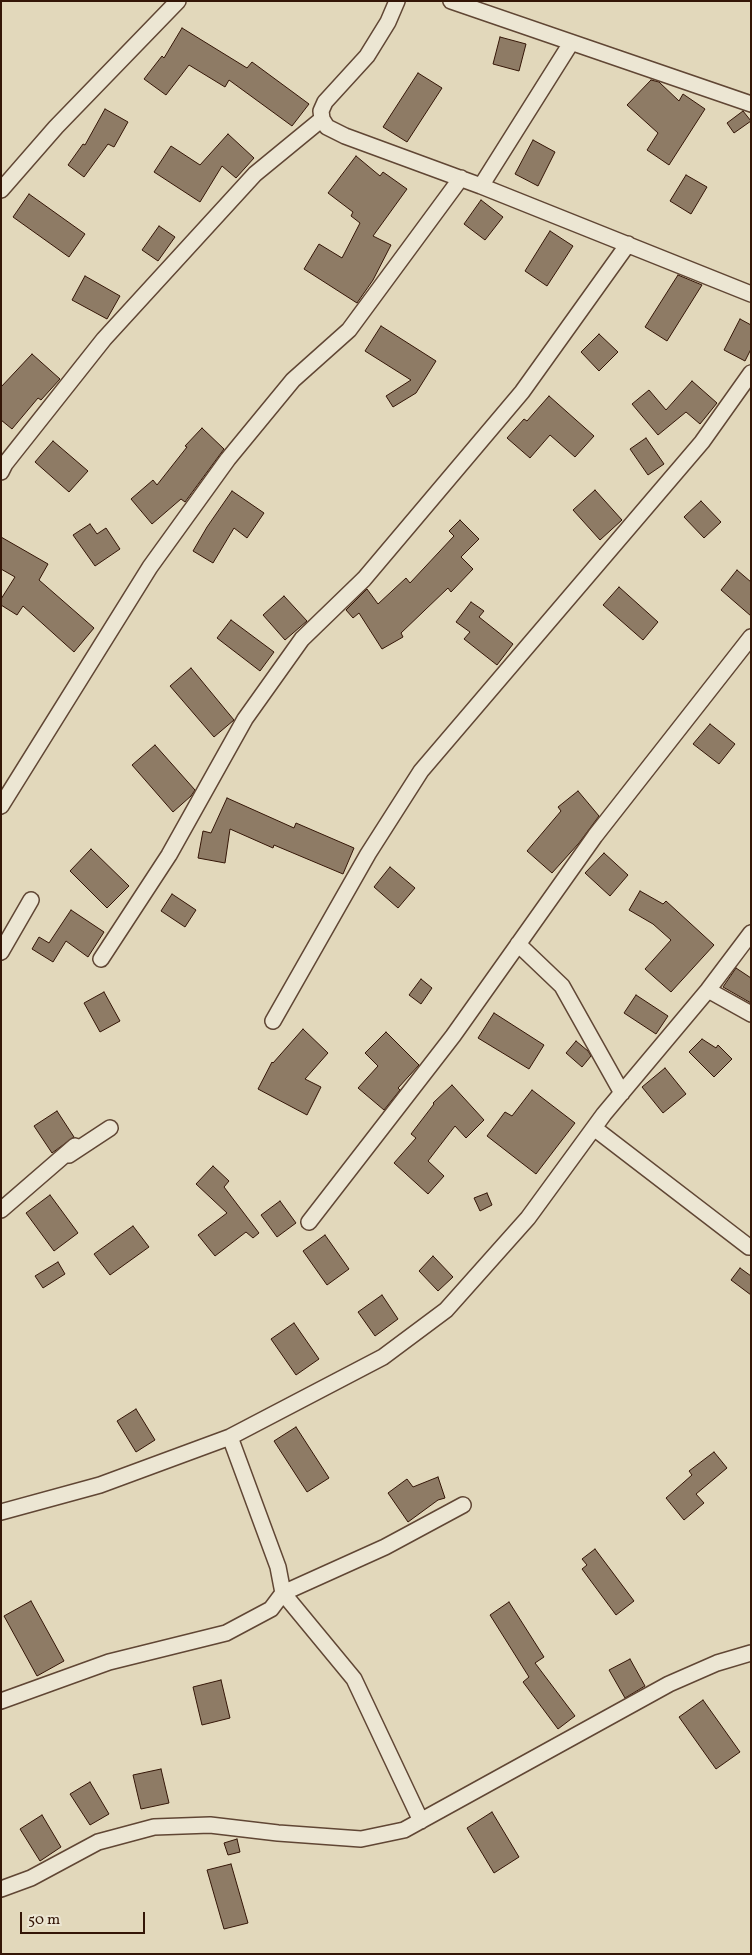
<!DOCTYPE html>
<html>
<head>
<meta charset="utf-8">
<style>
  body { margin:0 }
  #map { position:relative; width:752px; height:1955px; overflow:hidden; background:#e2d8bb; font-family:Vollkorn,serif }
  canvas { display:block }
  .frame { position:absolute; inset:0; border:2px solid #341607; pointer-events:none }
  .scale { position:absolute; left:20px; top:1912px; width:125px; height:22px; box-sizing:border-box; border:2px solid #341607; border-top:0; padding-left:6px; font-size:15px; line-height:18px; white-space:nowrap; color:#341607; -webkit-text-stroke:4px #ece6d3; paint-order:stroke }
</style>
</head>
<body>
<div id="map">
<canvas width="752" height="1955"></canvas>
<div class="frame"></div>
<div class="scale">50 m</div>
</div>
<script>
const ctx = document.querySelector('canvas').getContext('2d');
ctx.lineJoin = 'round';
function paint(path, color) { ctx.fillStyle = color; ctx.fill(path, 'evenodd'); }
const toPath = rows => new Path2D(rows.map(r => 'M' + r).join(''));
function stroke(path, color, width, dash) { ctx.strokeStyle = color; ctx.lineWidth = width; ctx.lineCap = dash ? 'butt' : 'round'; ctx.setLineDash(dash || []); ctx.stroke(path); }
const building = toPath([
  [182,28,247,68,252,62,309,104,292,126,229,80,225,87,189,65,166,95,144,79,162,56,164,58,182,28],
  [500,37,526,44,519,71,493,64,500,37],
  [418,73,442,88,407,142,383,127,418,73],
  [651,80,659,82,679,101,683,94,705,109,669,165,647,150,658,133,627,105,651,80],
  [105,109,128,122,114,147,108,144,84,177,68,165,83,144,85,145,105,109],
  [743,111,751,121,734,133,727,123,743,111],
  [228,134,254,158,236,178,222,166,200,202,154,172,171,146,200,165,228,134],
  [533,140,555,152,538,186,515,174,533,140],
  [356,156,380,176,383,172,407,189,373,236,391,245,373,280,357,303,304,269,319,244,342,258,360,223,351,216,353,212,328,193,356,156],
  [686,175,707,187,691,214,670,201,686,175],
  [29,194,85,234,69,257,13,217,29,194],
  [481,200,503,217,485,240,464,224,481,200],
  [159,226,175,237,158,261,142,250,159,226],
  [550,231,573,246,547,286,525,271,550,231],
  [678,275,702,285,667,341,645,327,678,275],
  [85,276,120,296,107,319,72,300,85,276],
  [740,319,751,325,751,349,745,361,724,350,740,319],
  [381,326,436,361,416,393,393,407,386,396,411,380,365,351,381,326],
  [599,334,618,352,599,371,581,352,599,334],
  [32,354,60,379,41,400,38,398,12,429,1,420,1,387,32,354],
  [692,381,717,403,700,424,686,412,658,435,632,404,649,390,666,410,692,381],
  [549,396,594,436,575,457,550,435,530,458,507,438,524,419,527,421,549,396],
  [202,428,224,449,185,502,181,499,152,524,131,499,153,480,157,485,187,447,185,446,202,428],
  [646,438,664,464,648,475,630,449,646,438],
  [53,441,88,471,69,492,35,462,53,441],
  [595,490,622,520,600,540,573,510,595,490],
  [232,491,264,513,247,538,234,528,213,563,193,551,207,527,232,491],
  [701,501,721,522,704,538,684,517,701,501],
  [460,520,479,539,461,557,473,569,451,592,448,588,401,633,403,637,382,649,359,613,353,618,346,610,367,589,378,604,406,578,410,583,454,536,449,531,460,520],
  [90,524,97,534,106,528,120,549,95,566,73,535,90,524],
  [1,537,48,564,39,580,94,628,74,652,23,606,17,615,1,605,1,599,15,577,1,569,1,537],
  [737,570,751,582,751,616,721,590,737,570],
  [619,587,658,622,643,640,603,605,619,587],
  [284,596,307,621,285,640,263,615,284,596],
  [471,602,484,611,479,617,513,644,497,665,464,639,470,632,456,622,471,602],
  [231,620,274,652,260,671,217,638,231,620],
  [191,668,234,720,214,737,170,686,191,668],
  [710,724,735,744,719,764,693,744,710,724],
  [155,745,195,790,191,796,173,812,132,765,155,745],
  [578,791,599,816,579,843,552,873,527,851,561,811,558,807,578,791],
  [227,798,294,828,296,823,354,848,343,874,274,845,273,848,230,829,225,863,198,858,203,831,211,833,227,798],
  [91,849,129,886,107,908,70,871,91,849],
  [604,853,628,875,610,896,585,873,604,853],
  [390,867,415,888,398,908,374,887,390,867],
  [640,891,663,904,666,901,714,945,671,992,645,969,671,940,653,924,629,910,640,891],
  [172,894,196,910,185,927,161,911,172,894],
  [71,910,104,932,88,957,66,941,53,962,32,949,39,937,49,943,71,910],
  [736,968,751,978,751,1003,723,987,736,968],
  [421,979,432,988,421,1004,409,995,421,979],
  [104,992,120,1021,100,1032,84,1003,104,992],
  [636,995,668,1016,656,1034,624,1013,636,995],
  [494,1013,544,1045,529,1069,478,1038,494,1013],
  [303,1029,328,1053,305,1079,321,1087,307,1115,258,1089,272,1062,273,1063,303,1029],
  [386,1032,419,1065,398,1088,400,1090,384,1110,358,1088,378,1066,365,1053,386,1032],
  [702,1039,716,1048,718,1045,732,1059,714,1077,689,1052,702,1039],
  [576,1041,588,1051,591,1056,582,1067,566,1053,576,1041],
  [665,1068,686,1094,663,1113,642,1087,665,1068],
  [452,1085,484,1120,466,1138,455,1126,428,1161,444,1176,428,1194,394,1163,416,1138,411,1134,434,1104,433,1103,452,1085],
  [532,1090,575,1123,536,1174,487,1136,505,1112,512,1116,532,1090],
  [57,1111,74,1137,52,1153,34,1126,57,1111],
  [213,1166,229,1181,224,1187,259,1233,253,1238,246,1232,215,1256,198,1235,227,1213,196,1184,213,1166],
  [487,1193,492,1205,480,1211,474,1198,487,1193],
  [50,1195,78,1233,54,1251,26,1213,50,1195],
  [280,1201,296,1223,277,1237,261,1215,280,1201],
  [133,1226,149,1247,110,1275,94,1254,133,1226],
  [325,1235,349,1269,327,1285,303,1251,325,1235],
  [433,1256,453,1277,438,1291,419,1271,433,1256],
  [58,1262,65,1274,43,1288,35,1276,58,1262],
  [740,1268,751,1276,751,1295,731,1280,740,1268],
  [382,1295,398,1319,375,1336,358,1312,382,1295],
  [294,1323,319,1359,296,1375,271,1339,294,1323],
  [136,1409,155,1440,136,1452,117,1421,136,1409],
  [296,1427,329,1478,307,1492,274,1441,296,1427],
  [714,1452,727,1468,696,1494,704,1503,684,1520,666,1498,692,1475,689,1471,714,1452],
  [438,1477,445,1498,438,1500,408,1522,388,1493,407,1479,413,1487,438,1477],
  [595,1549,634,1601,616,1615,582,1569,587,1565,582,1559,595,1549],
  [31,1601,64,1661,37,1676,4,1616,31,1601],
  [509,1602,544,1657,535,1663,575,1716,558,1729,523,1682,529,1677,490,1615,509,1602],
  [630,1659,645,1686,625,1698,609,1670,630,1659],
  [221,1680,230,1718,202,1725,193,1687,221,1680],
  [703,1700,740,1752,716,1769,679,1717,703,1700],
  [161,1769,169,1803,141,1809,133,1775,161,1769],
  [90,1782,109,1814,90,1825,70,1794,90,1782],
  [492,1812,519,1857,494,1873,467,1828,492,1812],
  [42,1815,61,1847,40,1861,20,1829,42,1815],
  [237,1839,240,1852,228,1855,224,1843,237,1839],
  [231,1864,248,1923,224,1929,207,1870,231,1864]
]);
paint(building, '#8e7b65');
stroke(building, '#341607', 1);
const minor = toPath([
  [397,1,388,22,367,56,325,102,321,111,322,119,327,127,345,136,481,186,751,294],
  [451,1,751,104],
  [481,186,571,43],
  [1,190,56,127,178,1],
  [1,472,5,464,104,339,255,174,322,119],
  [1,806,150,567,228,459,293,380,349,330,461,178],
  [518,944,562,986,622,1093],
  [1,952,31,900],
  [101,959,169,855,245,719,302,639,364,579,522,392,628,244],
  [708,990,751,1014],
  [273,1021,368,854,421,771,702,442,751,373],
  [594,1128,749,1247],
  [69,1155,110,1128],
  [1,1210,75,1146],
  [309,1222,453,1036,595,836,751,637],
  [1,1512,100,1485,230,1437,383,1357,446,1310,528,1218,604,1114,708,990,751,933],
  [1,1701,109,1662,226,1633,271,1609,283,1593,278,1567,230,1437],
  [421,1821,354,1679,283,1593,385,1547,463,1505],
  [1,1889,31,1878,98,1842,154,1827,210,1825,278,1833,361,1839,404,1830,669,1684,717,1663,751,1653]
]);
stroke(minor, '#604634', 18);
stroke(minor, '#ece6d3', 15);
</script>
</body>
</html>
